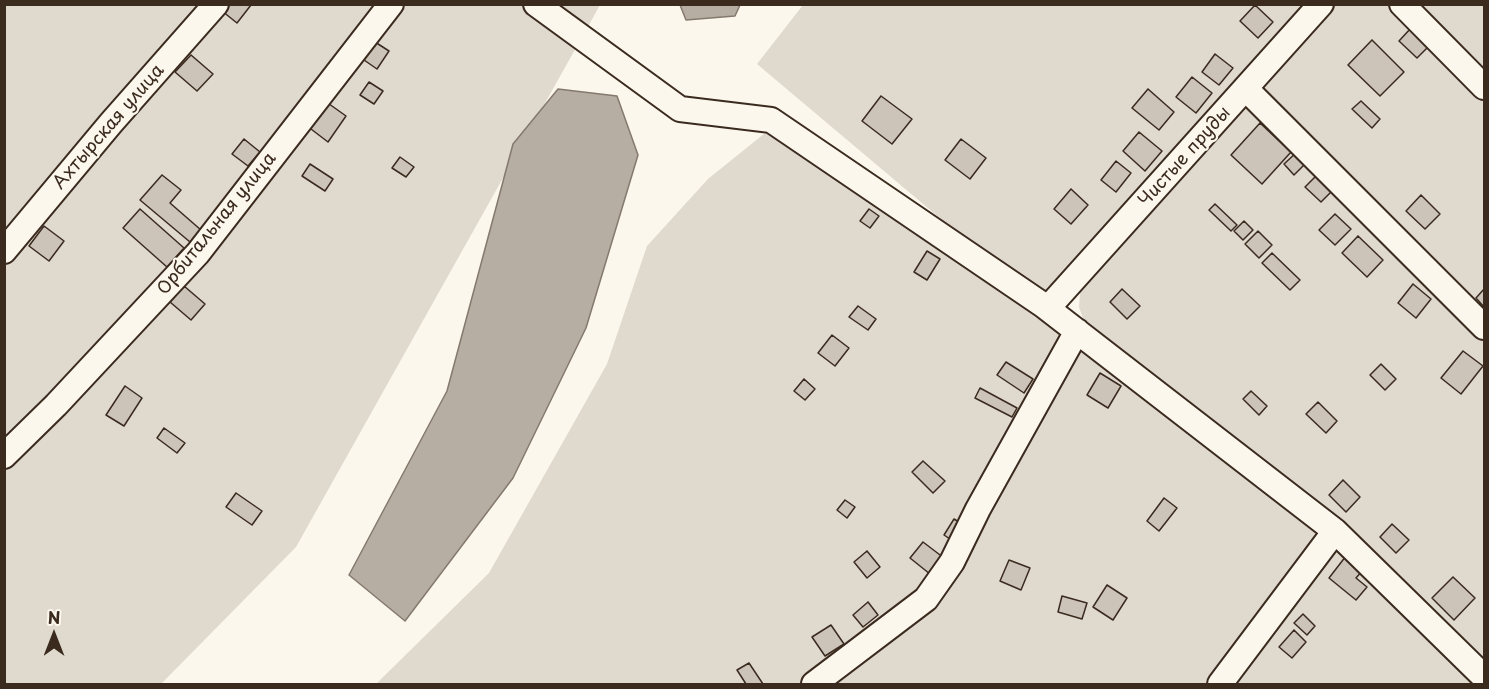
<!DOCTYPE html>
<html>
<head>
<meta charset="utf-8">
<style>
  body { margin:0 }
  #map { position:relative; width:1489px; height:689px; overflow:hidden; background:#fbf7ec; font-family:"Playpen Sans",sans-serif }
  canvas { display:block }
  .frame { position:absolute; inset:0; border:6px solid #3b2a1e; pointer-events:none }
  .north { position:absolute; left:24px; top:605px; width:60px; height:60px; -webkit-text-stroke:4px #fbf7ec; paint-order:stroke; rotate:0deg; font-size:16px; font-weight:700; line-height:24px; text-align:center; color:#3b2a1e }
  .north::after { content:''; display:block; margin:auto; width:21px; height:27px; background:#3b2a1e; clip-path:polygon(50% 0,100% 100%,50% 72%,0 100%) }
</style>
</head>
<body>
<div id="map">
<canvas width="1489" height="689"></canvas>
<div class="frame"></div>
<div class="north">N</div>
</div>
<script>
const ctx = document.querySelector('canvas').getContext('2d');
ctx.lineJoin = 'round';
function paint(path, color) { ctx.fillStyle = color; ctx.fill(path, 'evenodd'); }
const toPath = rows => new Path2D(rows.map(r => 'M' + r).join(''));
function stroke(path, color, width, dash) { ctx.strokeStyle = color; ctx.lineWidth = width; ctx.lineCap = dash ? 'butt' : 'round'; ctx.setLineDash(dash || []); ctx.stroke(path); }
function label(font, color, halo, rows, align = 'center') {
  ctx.font = font + ' "Playpen Sans",sans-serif'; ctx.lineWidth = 4.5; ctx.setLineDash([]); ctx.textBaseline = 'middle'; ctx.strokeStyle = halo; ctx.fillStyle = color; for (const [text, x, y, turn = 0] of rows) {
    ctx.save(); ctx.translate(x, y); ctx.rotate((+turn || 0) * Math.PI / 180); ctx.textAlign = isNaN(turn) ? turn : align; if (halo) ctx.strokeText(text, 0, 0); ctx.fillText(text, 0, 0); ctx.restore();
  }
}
paint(toPath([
  [4,5,600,5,296,547,161,684,5,684],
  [803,5,1317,5,1043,305,757,64],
  [1332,5,1392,5,1484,97,1484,316,1262,91,1260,84],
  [1410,5,1484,5,1484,78],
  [1239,106,1254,106,1484,335,1484,669,1340,524,1084,321,1079,307,1080,293],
  [770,129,1049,319,1333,535,1480,684,376,684,489,573,607,364,647,246,708,179]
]), '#dfd9ce');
const water = toPath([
  [680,5,680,4,740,5,735,16,686,20,680,5],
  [558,89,617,96,638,155,586,328,513,478,405,621,349,575,447,391,513,144,558,89]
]);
paint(water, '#b6aea2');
stroke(water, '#85796d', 1.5);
const building = toPath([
  [227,4,251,4,251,5,237,23,222,11,227,4],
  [1255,5,1273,22,1258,38,1240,21,1255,5],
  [1411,28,1429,46,1417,58,1399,41,1411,28],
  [1372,40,1404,72,1380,96,1348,65,1372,40],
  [375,42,389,51,377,69,364,60,375,42],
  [1215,54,1233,68,1219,85,1202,72,1215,54],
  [191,55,213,74,197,91,175,72,191,55],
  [1192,77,1212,93,1196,113,1176,97,1192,77],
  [369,82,383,91,374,104,360,95,369,82],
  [1148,89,1174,112,1159,130,1132,108,1148,89],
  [881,96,912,119,892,144,862,121,881,96],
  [325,101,346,116,328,142,307,126,325,101],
  [1361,101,1380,119,1372,128,1352,109,1361,101],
  [1260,123,1291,152,1262,184,1231,155,1260,123],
  [1139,132,1162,151,1145,171,1123,151,1139,132],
  [244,139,260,152,248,166,232,154,244,139],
  [961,139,986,158,970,179,945,160,961,139],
  [1298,151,1308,161,1294,175,1284,164,1298,151],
  [400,157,414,167,406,177,392,168,400,157],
  [1116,161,1131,173,1116,192,1101,180,1116,161],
  [310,164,333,179,325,191,302,176,310,164],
  [162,175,181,190,170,203,201,230,190,242,140,200,162,175],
  [1316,176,1332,191,1321,202,1305,187,1316,176],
  [1071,189,1088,205,1071,224,1054,209,1071,189],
  [1421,195,1440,214,1425,229,1406,211,1421,195],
  [1215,204,1237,225,1231,231,1209,210,1215,204],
  [140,209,184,248,167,267,123,228,140,209],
  [869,209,879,216,870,228,860,221,869,209],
  [1335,214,1351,229,1335,245,1319,230,1335,214],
  [1244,221,1253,230,1243,240,1234,231,1244,221],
  [44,226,64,241,49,261,29,246,44,226],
  [1258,231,1272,245,1259,258,1245,244,1258,231],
  [1358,236,1383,260,1367,277,1342,253,1358,236],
  [927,251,940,259,927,280,914,272,927,251],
  [1272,253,1300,280,1290,290,1262,263,1272,253],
  [1413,284,1431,299,1416,318,1398,303,1413,284],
  [184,286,205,304,191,320,170,302,184,286],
  [1122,289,1140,306,1127,319,1110,302,1122,289],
  [1484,289,1484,307,1476,298,1484,289],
  [858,306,876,319,868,330,849,317,858,306],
  [832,335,849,348,835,366,818,353,832,335],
  [1463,351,1483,366,1461,394,1441,378,1463,351],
  [1006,362,1033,379,1024,393,997,375,1006,362],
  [1381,364,1396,379,1385,390,1370,375,1381,364],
  [1100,373,1121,386,1108,408,1087,395,1100,373],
  [804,379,815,389,805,400,794,391,804,379],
  [125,386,142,398,124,426,106,415,125,386],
  [980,388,1017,408,1012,417,975,398,980,388],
  [1251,391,1267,406,1259,415,1243,399,1251,391],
  [1318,402,1337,421,1326,433,1306,414,1318,402],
  [164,428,185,443,177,453,157,438,164,428],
  [923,461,945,481,933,493,912,472,923,461],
  [1343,480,1360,497,1346,512,1329,495,1343,480],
  [236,493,262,511,252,525,226,507,236,493],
  [1164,498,1177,508,1159,531,1147,521,1164,498],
  [845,500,855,507,847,518,837,510,845,500],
  [954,519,964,525,953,541,944,535,954,519],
  [1392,524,1409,540,1396,553,1380,537,1392,524],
  [923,542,944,558,930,574,910,558,923,542],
  [867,551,880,567,867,578,854,562,867,551],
  [1346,556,1363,570,1356,578,1367,587,1356,600,1329,578,1346,556],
  [1009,560,1030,568,1021,590,1000,581,1009,560],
  [1453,577,1475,598,1454,620,1432,598,1453,577],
  [1107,585,1127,598,1113,620,1093,607,1107,585],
  [1062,596,1087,603,1082,619,1058,612,1062,596],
  [868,602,878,615,863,627,853,615,868,602],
  [1303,614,1315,626,1307,635,1294,623,1303,614],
  [831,625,844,644,825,656,812,637,831,625],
  [1294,630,1306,642,1292,658,1279,647,1294,630],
  [749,663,763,684,746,684,737,670,749,663]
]);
paint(building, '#ccc4b9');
stroke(building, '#3b2a1e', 1.5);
const minor = toPath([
  [536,4,680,109,771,120,1043,305,1335,531,1484,677],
  [1402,4,1484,87],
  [1246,89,1484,327],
  [4,251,111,123,216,4],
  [1048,308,1321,4],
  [4,456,56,405,198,253,391,4],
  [814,684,926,599,952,562,978,509,1077,331],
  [1220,684,1335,531]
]);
stroke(minor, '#3b2a1e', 28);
stroke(minor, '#fbf7ec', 24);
label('18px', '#3b2a1e', '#fbf7ec', [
  ["Ахтырская улица",109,127,-49],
  ["Чистые пруды",1185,157,-48],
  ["Орбитальная улица",217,224,-51]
]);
</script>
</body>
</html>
